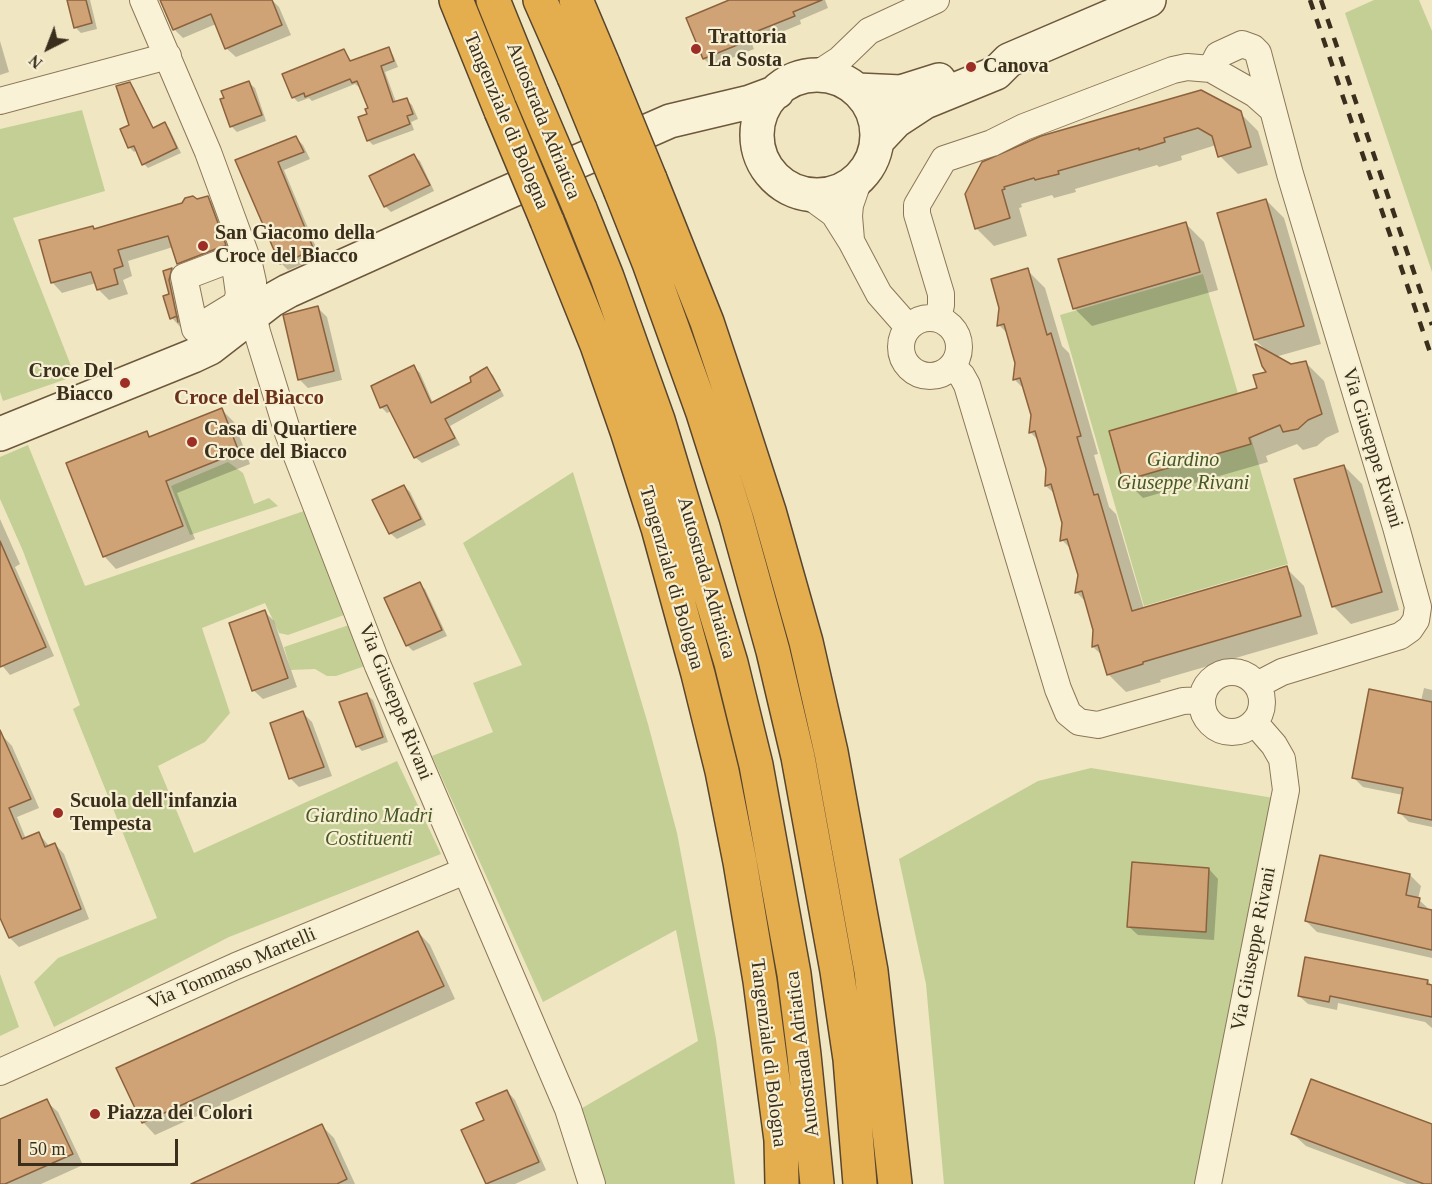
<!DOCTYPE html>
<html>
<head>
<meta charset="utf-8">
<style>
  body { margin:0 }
  #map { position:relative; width:1432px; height:1184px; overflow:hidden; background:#f0e6c2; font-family:Georgia,serif }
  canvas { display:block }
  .north { position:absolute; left:18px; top:18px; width:60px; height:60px; -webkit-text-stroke:4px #f7efd2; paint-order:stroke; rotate:222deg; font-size:16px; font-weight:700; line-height:24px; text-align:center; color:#3a2e1d }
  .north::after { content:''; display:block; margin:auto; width:21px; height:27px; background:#3a2e1d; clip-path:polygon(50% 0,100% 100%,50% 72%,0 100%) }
  .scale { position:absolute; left:18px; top:1139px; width:160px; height:27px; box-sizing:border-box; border:3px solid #3a2e1d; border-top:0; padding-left:8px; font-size:18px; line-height:21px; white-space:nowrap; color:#3a2e1d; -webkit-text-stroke:4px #f7efd2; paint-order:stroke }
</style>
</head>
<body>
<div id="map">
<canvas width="1432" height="1184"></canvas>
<div class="north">N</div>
<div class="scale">50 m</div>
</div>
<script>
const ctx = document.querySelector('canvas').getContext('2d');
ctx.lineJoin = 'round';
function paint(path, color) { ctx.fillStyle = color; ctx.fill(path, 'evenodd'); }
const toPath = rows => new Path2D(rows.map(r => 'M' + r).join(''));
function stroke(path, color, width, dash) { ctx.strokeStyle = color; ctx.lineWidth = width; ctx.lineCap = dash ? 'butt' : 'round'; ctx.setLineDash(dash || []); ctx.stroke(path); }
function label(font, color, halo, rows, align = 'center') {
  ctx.font = font + ' Georgia,serif'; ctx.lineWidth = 4.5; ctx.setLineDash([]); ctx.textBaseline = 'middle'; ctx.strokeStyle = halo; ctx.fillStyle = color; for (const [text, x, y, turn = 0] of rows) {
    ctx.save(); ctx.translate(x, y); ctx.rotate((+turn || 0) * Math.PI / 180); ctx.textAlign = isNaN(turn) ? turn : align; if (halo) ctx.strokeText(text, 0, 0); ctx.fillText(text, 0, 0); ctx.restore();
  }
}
paint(toPath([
  [1374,0,1419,0,1432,31,1432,272,1345,13],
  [82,110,105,191,13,218,75,376,3,401,0,392,0,129],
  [1203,274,1288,564,1144,606,1060,315],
  [28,445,85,586,304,511,344,615,288,635,279,633,265,603,202,628,230,713,205,742,158,766,194,853,397,761,441,854,229,937,54,1027,34,982,58,958,157,918,73,709,80,705,23,551,0,499,0,457],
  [228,462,243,473,254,504,269,498,278,506,190,535,171,486],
  [573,472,648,724,677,833,716,1039,735,1184,603,1184,577,1111,698,1041,676,930,543,1002,432,756,493,732,473,683,522,665,463,543],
  [349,625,365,666,336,676,327,676,315,669,291,670,284,647],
  [1091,768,1298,802,1205,1184,944,1184,926,984,899,859,1038,781],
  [0,974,19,1027,0,1036]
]), '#c4cf96');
paint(toPath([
  [68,0,90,0,97,29,81,33,75,27],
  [161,0,272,0,279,7,291,35,236,57,226,48,216,24,183,38,174,29],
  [742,0,825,0,828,8,800,20,801,24,752,44,754,49,712,66,704,59],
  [0,41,9,72,0,75],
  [388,49,393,55,398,67,385,72,396,102,407,100,412,105,418,119,411,122,414,130,373,145,368,140,370,109,361,86,359,87,355,84,312,101,309,98,298,102,293,97,344,50,352,62],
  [130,83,134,88,154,129,165,124,169,128,181,153,148,168,144,164,137,150,134,152,130,148,122,130,131,126],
  [249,83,255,88,266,121,237,132,231,126],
  [1240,113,1258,131,1268,165,1238,174,1220,156,1216,145,1181,156,1182,160,1159,167,1157,165,1075,189,1076,192,1054,198,1052,195,1021,204,1022,207,1019,208,1027,236,994,246,976,228,966,194],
  [296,138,303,145,310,159,284,170,320,257,288,270,281,263,237,160],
  [414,156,420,161,434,191,391,212,385,206],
  [208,198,218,208,235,255,188,274,178,263,173,247,128,261,132,276,123,280,128,294,109,300,98,289,96,283,62,293,52,282,94,230],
  [1266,200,1284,218,1321,344,1275,357,1291,366,1306,363,1324,381,1339,432,1326,438,1317,446,1303,450,1297,444,1266,456,1268,462,1143,498,1125,480,1258,389,1269,373,1267,351,1255,340,1218,214],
  [1186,224,1204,242,1218,290,1092,326,1074,308],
  [172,270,184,282,184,331,172,318,165,297,171,295,165,272],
  [1027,270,1045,288,1062,346,1069,353,1098,454,1094,455,1109,507,1116,514,1144,609,1286,568,1304,586,1318,634,1160,680,1161,682,1126,692,1108,674,1103,656,1093,647,1095,630,1087,603,1077,593,1079,575,1072,550,1062,540,1064,523,1056,495,1046,486,1048,469,1040,442,1030,432,1032,415,1025,390,1015,380,1017,362,1009,335,999,325],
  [318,308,327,317,342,380,308,388,299,379],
  [414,367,420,373,433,403,473,383,487,369,493,375,504,396,450,426,460,445,422,463,416,458,392,411,387,413,381,407],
  [221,409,234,422,250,464,177,493,195,539,116,569,104,556,146,433,151,438],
  [1344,466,1362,484,1399,610,1351,624,1333,606],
  [404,486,410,492,426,525,397,539,391,534,374,501],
  [0,519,20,564,15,567,54,656,10,675,0,663],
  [419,584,425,589,447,636,413,651,407,645],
  [265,612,274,621,297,687,263,699,253,690],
  [1424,688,1432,690,1432,827,1409,822,1399,812,1403,795,1363,787,1353,777,1421,701],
  [367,695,373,700,388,742,362,751,357,746],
  [303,713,312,722,332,776,299,787,290,778],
  [0,733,12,746,39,808,17,817,26,839,39,834,50,847,55,844,64,854,89,919,19,947,10,938,0,915],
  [1209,869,1218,879,1214,940,1138,935,1128,926],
  [1410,875,1421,886,1418,899,1432,912,1432,958,1317,932,1306,921],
  [418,932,430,945,455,999,155,1135,143,1122],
  [1428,981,1432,986,1432,1028,1425,1022,1338,1003,1337,1010,1308,1004,1299,996],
  [507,1091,515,1100,546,1170,515,1184,487,1184,463,1131,486,1120],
  [46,1101,58,1112,83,1165,41,1184,0,1184,0,1121],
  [1432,1125,1432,1184,1407,1184,1306,1146,1293,1134],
  [322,1126,334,1138,355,1184,195,1184]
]), '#0003');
const building = toPath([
  [67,0,86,0,92,23,74,28,67,0],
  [160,0,272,0,282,25,225,49,211,14,173,30,160,0],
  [729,0,822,0,793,12,795,16,745,36,747,41,703,59,686,18,729,0],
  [389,47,394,61,381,66,393,102,407,98,413,114,407,116,410,124,367,141,358,117,367,114,365,109,368,108,357,81,352,83,350,79,305,97,304,93,292,98,282,74,344,49,350,61,389,47],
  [249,81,262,115,230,127,220,99,224,98,221,91,249,81],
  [130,82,153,128,165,122,177,148,142,165,134,146,128,148,120,129,129,125,116,86,130,82],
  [1201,90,1241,111,1251,147,1218,157,1212,136,1198,128,1164,138,1165,142,1139,150,1139,148,1058,171,1059,174,1035,180,1034,178,1004,187,1005,189,1002,190,1010,218,975,229,965,194,982,162,1041,136,1201,90],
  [296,136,304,152,278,162,314,250,280,264,235,160,296,136],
  [414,154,430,185,384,207,369,176,414,154],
  [193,196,197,199,208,196,226,245,177,264,168,236,118,250,123,266,114,269,118,284,97,290,91,272,51,283,39,240,93,226,94,229,162,209,182,203,185,198,193,196],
  [1266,199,1304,326,1254,340,1217,213,1266,199],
  [1186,222,1200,272,1073,309,1058,259,1186,222],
  [172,268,169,280,178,322,177,316,170,319,163,296,169,294,163,271,172,268],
  [1028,268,1047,335,1051,333,1081,436,1077,437,1094,495,1098,494,1132,611,1287,566,1301,616,1143,662,1143,664,1107,675,1098,645,1092,647,1093,630,1082,591,1075,593,1078,575,1067,539,1060,541,1062,523,1051,484,1045,486,1046,469,1035,431,1029,433,1031,415,1020,378,1013,380,1015,363,1004,324,997,326,999,308,991,279,1028,268],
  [318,306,334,371,298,380,283,315,318,306],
  [1255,344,1291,364,1306,361,1322,414,1308,420,1298,429,1283,432,1280,425,1249,438,1251,444,1123,481,1109,431,1257,388,1253,375,1266,372,1262,366,1255,344],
  [414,365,431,403,471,382,470,377,487,367,500,390,445,419,455,438,414,458,387,405,380,408,371,386,414,365],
  [222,408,239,452,166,481,183,526,103,557,66,463,147,431,149,437,222,408],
  [1344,465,1382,592,1332,607,1294,479,1344,465],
  [404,485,421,519,389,534,372,500,404,485],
  [0,541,46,647,0,667,0,541],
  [420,582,442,630,406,646,384,598,420,582],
  [265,610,288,678,252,691,229,623,265,610],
  [1369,689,1432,702,1432,820,1398,813,1403,788,1352,778,1369,689],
  [367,693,383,737,356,747,339,702,367,693],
  [303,711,324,767,289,779,270,723,303,711],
  [0,730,31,799,9,808,22,839,39,832,45,847,55,843,81,909,9,938,0,918,0,730],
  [1320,855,1410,874,1406,895,1420,898,1418,907,1432,910,1432,950,1305,921,1320,855],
  [1132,862,1209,868,1206,932,1127,927,1132,862],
  [418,931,444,986,142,1123,116,1068,418,931],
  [1305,957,1428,980,1427,984,1432,985,1432,1017,1330,996,1329,1002,1298,996,1305,957],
  [1311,1079,1432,1124,1432,1184,1424,1184,1291,1134,1311,1079],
  [507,1090,539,1162,486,1184,461,1130,484,1120,476,1103,507,1090],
  [47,1099,73,1154,5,1184,0,1184,0,1119,47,1099],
  [322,1124,347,1179,337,1184,191,1184,322,1124]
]);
paint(building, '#d0a376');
stroke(building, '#8c623d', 1.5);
const street = toPath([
  [143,0,208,152,249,264,253,282,253,314,257,332,288,433,310,490,378,666,568,1109,592,1184],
  [1211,69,1218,55,1242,44,1253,48,1258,53,1290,174,1396,527,1418,607,1416,620,1410,629,1400,636,1282,672,1257,685],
  [816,75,839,60,869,31,936,0],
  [0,101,168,56],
  [808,195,834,214,851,241,879,294,908,327],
  [851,240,849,216,850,205,859,179],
  [234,258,239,294,236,304,195,329,184,277,234,258],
  [938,318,941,305,941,294,917,214,917,205,944,159,992,143,1024,127,1173,70,1187,67,1211,69,1255,94,1272,109],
  '901 347a29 29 0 1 1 58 0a29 29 0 1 1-58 0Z',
  [952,366,962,376,967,385,1058,689,1068,713,1079,722,1098,725,1183,701,1202,700],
  '1202 702a30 30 0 1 1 60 0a30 30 0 1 1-60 0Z',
  [0,1072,236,966,465,871],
  [1208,1184,1286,790,1282,759,1274,745,1254,722]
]);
const secondary = toPath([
  '757 135a60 60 0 1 1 120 0a60 60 0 1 1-120 0Z',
  [857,90,901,92,939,80],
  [879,139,896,121,925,102,996,73,1009,60,1149,0],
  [0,434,193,356,210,348,272,300,288,291,499,196,670,121,750,102,777,92]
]);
const highway = toPath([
  [456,0,501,111],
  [493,0,531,94],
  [540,0,574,77],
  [576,0,603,64],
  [650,179,707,322,735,406,769,511,806,642,831,752,871,971,895,1184],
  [621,192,649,263,703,413,736,517,773,651,798,757,837,971,850,1059,860,1184],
  [580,209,607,277,658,420,731,663,756,765,794,974,804,1055,817,1184],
  [547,221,597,345,627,431,658,528,698,674,722,771,740,862,760,981,781,1140,782,1184]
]);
stroke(street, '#8b7758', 28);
stroke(secondary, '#6d583b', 36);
stroke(highway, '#59452d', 36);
stroke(street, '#faf2d6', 26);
stroke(secondary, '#faf2d6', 33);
stroke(highway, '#e4ae4f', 33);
stroke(toPath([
  [1310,0,1432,358],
  [1321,0,1432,325]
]), '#3a2e1d', 4.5, [10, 10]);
const highwayBridge = toPath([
  [603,64,650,179],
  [574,77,621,192],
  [531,94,580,209],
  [501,111,547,221]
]);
stroke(highwayBridge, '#59452d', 36, []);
stroke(highwayBridge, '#e4ae4f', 33);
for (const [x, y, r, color] of [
  [696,49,6,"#9d2e25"],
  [971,67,6,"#9d2e25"],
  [203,246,6,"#9d2e25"],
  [125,383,6,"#9d2e25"],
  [192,442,6,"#9d2e25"],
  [58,813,6,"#9d2e25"],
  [95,1114,6,"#9d2e25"]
]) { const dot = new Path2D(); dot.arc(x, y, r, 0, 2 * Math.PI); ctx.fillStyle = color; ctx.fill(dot); stroke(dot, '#f7efd2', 2); }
label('bold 20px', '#3a2e1d', '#f7efd2', [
  ["Trattoria",708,38],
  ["La Sosta",708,61],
  ["Canova",983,67],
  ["San Giacomo della",215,234],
  ["Croce del Biacco",215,257],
  ["Croce Del",113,372,"right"],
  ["Biacco",113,395,"right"],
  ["Casa di Quartiere",204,430],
  ["Croce del Biacco",204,453],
  ["Scuola dell'infanzia",70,802],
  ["Tempesta",70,825],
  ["Piazza dei Colori",107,1114]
], 'left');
label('20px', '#3a2e1d', '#f7efd2', [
  ["Tangenziale di Bologna",506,121,67],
  ["Autostrada Adriatica",543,121,68],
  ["Via Giuseppe Rivani",1372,448,73],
  ["Tangenziale di Bologna",671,578,74],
  ["Autostrada Adriatica",706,578,74],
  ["Via Giuseppe Rivani",395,702,68],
  ["Via Giuseppe Rivani",1254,949,-79],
  ["Via Tommaso Martelli",232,969,-23],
  ["Tangenziale di Bologna",768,1053,83],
  ["Autostrada Adriatica",803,1054,-97]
]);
label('italic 20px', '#465823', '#f7efd2', [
  ["Giardino",1183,461],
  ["Giuseppe Rivani",1183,484],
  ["Giardino Madri",369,817],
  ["Costituenti",369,840]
]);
label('bold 21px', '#69311a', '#f7efd2', [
  ["Croce del Biacco",249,399]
]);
</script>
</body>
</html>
